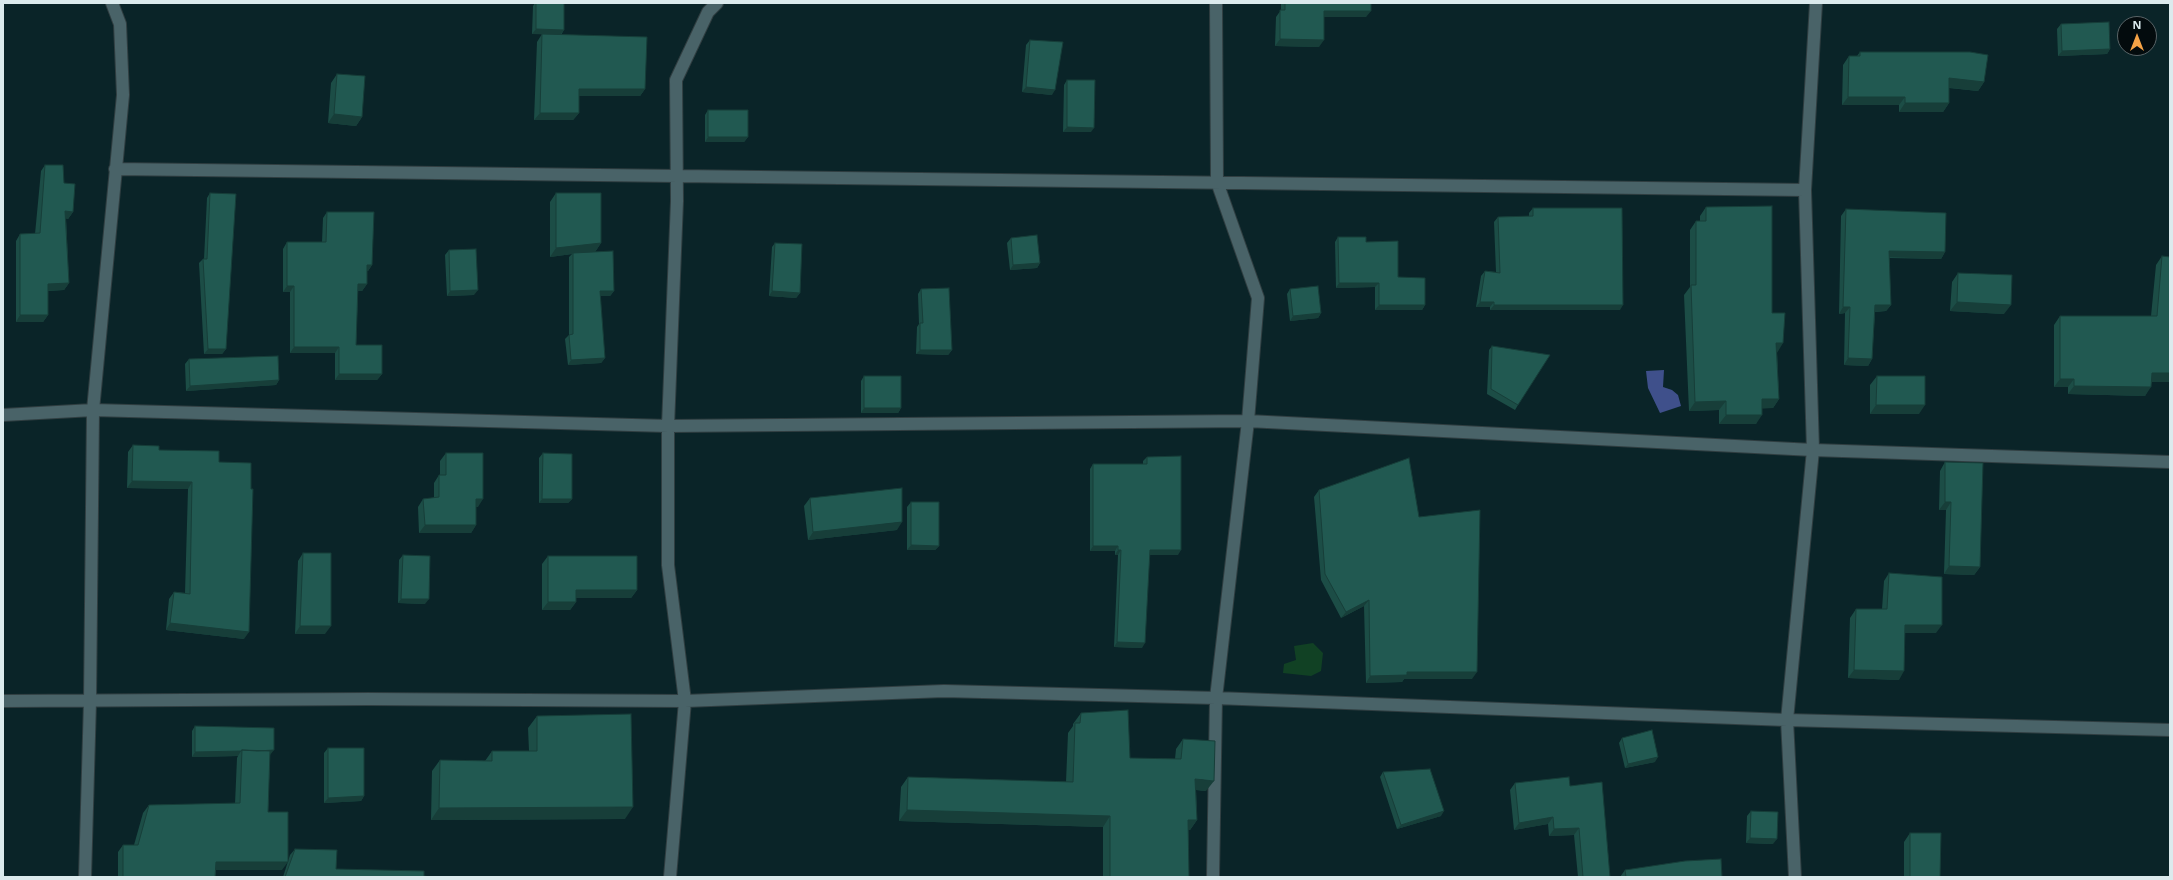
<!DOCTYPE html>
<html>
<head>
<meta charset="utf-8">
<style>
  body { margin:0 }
  #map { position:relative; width:2173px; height:880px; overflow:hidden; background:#0a2428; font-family:"Open Sans",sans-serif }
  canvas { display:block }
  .frame { position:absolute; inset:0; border:4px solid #dbeaed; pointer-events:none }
  .north { position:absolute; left:2117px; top:16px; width:40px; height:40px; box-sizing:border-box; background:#030b0d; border:1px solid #596467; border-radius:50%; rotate:0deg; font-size:11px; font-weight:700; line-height:16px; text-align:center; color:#dbeaed }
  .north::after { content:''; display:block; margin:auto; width:14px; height:18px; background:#f5a346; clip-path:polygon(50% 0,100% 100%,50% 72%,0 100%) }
</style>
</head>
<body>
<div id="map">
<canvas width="2173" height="880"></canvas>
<div class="frame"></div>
<div class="north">N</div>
</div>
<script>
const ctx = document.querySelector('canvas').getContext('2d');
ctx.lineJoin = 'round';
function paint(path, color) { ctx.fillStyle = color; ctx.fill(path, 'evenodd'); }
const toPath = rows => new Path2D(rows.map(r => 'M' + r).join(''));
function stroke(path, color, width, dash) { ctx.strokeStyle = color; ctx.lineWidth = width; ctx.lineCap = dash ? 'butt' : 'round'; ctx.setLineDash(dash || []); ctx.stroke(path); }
paint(toPath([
  [1313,643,1323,653,1321,671,1311,676,1283,673,1284,664,1296,660,1294,646]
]), '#114124');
paint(toPath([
  [1664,370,1663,387,1672,390,1678,395,1681,406,1660,413,1648,388,1646,371]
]), '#3f508b');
const street = toPath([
  [115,169,1805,190],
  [3,415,93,410,668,426,1248,421,1813,450,2170,462],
  [3,701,368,699,685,701,944,691,1216,698,1787,720,2170,730],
  [85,877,90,701,93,410,123,95,120,24,112,3],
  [670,877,685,701,668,565,668,426,677,201,676,80,708,12,717,3],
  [1213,877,1216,698,1248,421,1258,298,1217,182,1216,3],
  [1795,877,1787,720,1813,450,1805,190,1816,3]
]);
stroke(street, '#303e41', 14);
stroke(street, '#496368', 12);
paint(toPath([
  [535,3,564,3,564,30,561,35,645,89,640,96,579,96,579,113,573,120,534,120,537,42,542,34,532,34,533,6],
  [1281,3,1371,3,1366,17,1324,17,1319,47,1275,46,1276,17,1281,10],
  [2061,24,2110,49,2107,54,2058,56,2057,29],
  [1030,40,1052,95,1022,92,1026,45],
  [1860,52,1984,82,1978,91,1949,88,1949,103,1943,112,1899,112,1899,105,1842,105,1843,65,1849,56,1857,56],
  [337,74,362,117,356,126,328,123,331,83],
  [1067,80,1091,132,1063,132,1064,85],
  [708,110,748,137,744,142,705,142,705,115],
  [45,165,64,183,73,212,68,219,66,218,69,283,64,290,48,291,48,315,43,322,16,322,16,241,20,234,35,234,41,171],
  [210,193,226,349,222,354,204,354,199,263,203,259,204,259,207,198],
  [556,193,601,243,595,252,614,291,610,296,600,296,605,358,601,363,568,365,565,339,569,335,569,257,572,254,550,257,550,202],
  [1706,207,1772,313,1777,352,1779,399,1773,408,1762,408,1756,424,1719,424,1719,410,1689,411,1684,295,1690,287,1690,230,1696,221,1700,221,1700,216],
  [1533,208,1620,310,1490,310,1490,307,1476,307,1481,276,1485,271,1496,272,1494,222,1498,217,1529,216,1529,213],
  [1846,209,1945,252,1941,259,1889,258,1891,305,1886,311,1875,312,1872,359,1868,366,1844,365,1845,313,1839,314,1841,216],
  [327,212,372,265,368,271,367,271,367,284,362,291,358,291,356,345,382,374,377,380,335,380,335,353,290,353,290,292,283,292,283,249,287,242,322,242,323,218],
  [1338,237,1366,242,1425,305,1422,310,1375,310,1375,287,1336,288,1335,242],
  [1011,238,1040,263,1037,268,1010,270,1007,243],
  [775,243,800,293,796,298,769,296,772,247],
  [449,250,474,295,447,296,445,255],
  [2162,256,2170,382,2152,382,2145,396,2068,394,2068,387,2054,387,2054,325,2060,316,2151,316,2156,265],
  [1958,273,2004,314,1950,311,1952,282],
  [921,289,952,350,948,355,916,354,917,327,919,324,918,294],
  [1290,289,1321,313,1318,318,1290,321,1287,294],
  [1492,346,1518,405,1515,410,1487,394,1489,350],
  [189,359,279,380,276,385,186,391,185,364],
  [864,376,901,408,898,413,861,413,861,381],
  [1877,376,1919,414,1870,414,1870,385],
  [133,445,159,450,219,462,244,639,166,630,169,599,174,592,185,593,188,489,127,488,128,452],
  [446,453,478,507,476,507,476,525,471,533,419,533,418,507,423,499,434,498,434,483,439,475,440,475,440,461],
  [543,453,572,499,568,503,539,503,539,458],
  [1147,457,1178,555,1150,555,1142,648,1114,647,1118,555,1115,555,1115,551,1090,551,1090,469,1093,464,1143,464,1143,461],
  [1945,462,1980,567,1974,575,1944,574,1946,510,1939,510,1940,471],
  [1319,490,1419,517,1472,679,1404,679,1402,682,1366,683,1364,606,1341,618,1321,580,1314,497],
  [810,498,897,530,808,540,804,506],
  [911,502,939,546,935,550,907,550,907,507],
  [303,553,325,634,295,634,298,561],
  [403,555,425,604,398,603,399,560],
  [548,556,637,590,631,598,576,598,576,602,570,610,542,610,542,564],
  [1889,573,1936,633,1905,633,1899,680,1848,678,1850,618,1856,609,1882,609,1884,581],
  [1081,713,1130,758,1175,759,1176,749,1183,739,1206,791,1196,790,1197,820,1190,830,1188,830,1189,877,1103,877,1103,827,899,821,901,787,908,777,1066,782,1068,733,1073,726,1073,724],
  [537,716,625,819,431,820,432,771,440,760,485,761,492,751,529,751,528,728],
  [195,726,270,755,268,812,282,870,216,870,215,877,118,877,118,852,123,845,134,845,143,813,149,805,235,804,237,758,238,756,192,757,192,731],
  [1622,738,1655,762,1625,768,1619,743],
  [328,748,364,796,361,801,324,803,324,753],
  [1383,772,1441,816,1397,829,1380,777],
  [1515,783,1570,786,1610,877,1578,877,1574,835,1549,836,1548,824,1514,830,1510,790],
  [1751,811,1773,844,1746,843,1747,816],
  [1910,833,1940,877,1904,877,1904,842],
  [295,849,336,869,430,877,283,877,290,855],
  [1625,870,1722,877,1620,877]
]), '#1c4d46');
paint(toPath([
  [1324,11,1371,11,1366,17,1319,17],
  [536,29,564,30,560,35,532,34],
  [1280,39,1324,40,1319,47,1275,46],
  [2110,49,2107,54,2058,56,2062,51],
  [1949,78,1984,82,1978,91,1943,87],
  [1026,87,1055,90,1052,95,1022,92],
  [579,89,645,89,640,96,573,96],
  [1848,97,1905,97,1899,105,1842,105],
  [1905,103,1949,103,1943,112,1899,112],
  [540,113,579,113,573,120,534,120],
  [334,114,362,117,356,126,328,123],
  [1067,127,1094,128,1091,132,1063,132],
  [708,137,748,137,744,142,705,142],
  [65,211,73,212,68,219,60,218],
  [601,243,595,252,573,253,572,254,550,257,556,248],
  [1889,251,1945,252,1941,259,1885,257],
  [1040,263,1037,268,1010,270,1013,265],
  [367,265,372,265,368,271,362,271],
  [69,283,64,290,43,291,48,284],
  [1339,283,1379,283,1375,287,1336,288],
  [358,284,367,284,362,291,354,291],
  [287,286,294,286,290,292,283,292],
  [478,290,474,295,447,296,450,291],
  [600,291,614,291,610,296,597,296],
  [772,291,800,293,796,298,769,296],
  [1480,302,1494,302,1490,307,1476,307],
  [1957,302,2011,305,2004,314,1950,311],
  [1379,305,1425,305,1422,310,1375,310],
  [1494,305,1623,305,1620,310,1490,310],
  [1875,305,1891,305,1886,311,1871,312],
  [1843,307,1850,307,1845,313,1839,314],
  [1321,313,1318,318,1290,321,1293,316],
  [20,315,48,315,43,322,16,322],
  [1776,343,1783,343,1777,353],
  [294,347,339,347,335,353,290,353],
  [208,349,226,349,222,354,204,354],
  [920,350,952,350,948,355,916,354],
  [605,358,601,363,568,365,571,360],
  [1848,358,1872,359,1868,366,1844,365],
  [2152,373,2170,373,2170,382,2146,382],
  [339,374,382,374,377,380,335,380],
  [2060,379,2074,379,2068,387,2054,387],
  [279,380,276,385,186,391,190,386],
  [2074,386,2151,387,2145,396,2068,394],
  [1762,399,1779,399,1773,408,1756,409],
  [1726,401,1719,410,1689,411,1695,402],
  [1876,405,1925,405,1919,414,1870,414],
  [864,408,901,408,898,413,861,413],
  [1726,415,1762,415,1756,424,1719,424],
  [132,481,192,482,188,489,127,488],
  [476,499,483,499,478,507,471,507],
  [542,499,572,499,568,503,539,503],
  [1945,502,1951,502,1946,510,1939,510],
  [902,522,897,530,808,540,813,532],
  [425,525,476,525,471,533,419,533],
  [911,545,939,546,935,550,907,550],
  [1093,546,1118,546,1115,551,1090,551],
  [1118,550,1121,550,1118,555,1115,555],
  [1150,550,1181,550,1178,555,1147,555],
  [1949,566,1980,567,1974,575,1944,574],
  [576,590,637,590,631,598,570,598],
  [401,599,429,599,425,604,398,603],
  [1369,600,1364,606,1341,618,1346,612],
  [548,602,576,602,570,610,542,610],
  [170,623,249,632,244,639,166,630],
  [1905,625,1942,625,1936,633,1900,633],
  [300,626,331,626,325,634,295,634],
  [1117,642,1145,643,1142,648,1114,647],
  [1854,670,1904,671,1899,680,1848,678],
  [1407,672,1477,672,1472,679,1404,679,1402,682,1366,683,1370,676],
  [274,750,270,755,242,751],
  [241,751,238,756,192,757,195,752],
  [1658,757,1655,762,1625,768,1628,764],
  [1195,779,1214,781,1206,791,1188,789],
  [364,796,361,801,324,803,328,798],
  [633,807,625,819,431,820,439,808],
  [907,810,1110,816,1103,827,899,821],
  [1444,811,1441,816,1397,829,1401,825],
  [1553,817,1548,824,1514,830,1519,823],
  [1188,820,1197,820,1190,830,1181,830],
  [1579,828,1574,835,1549,836,1554,829],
  [1750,838,1777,839,1773,844,1746,843],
  [216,862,288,862,282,870,210,870]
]), '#173e39');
const building = toPath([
  [536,3,564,3,564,30,536,29,536,3],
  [1285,3,1371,3,1371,11,1324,11,1324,40,1280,39,1280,10,1285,10,1285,3],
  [2109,22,2110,49,2062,51,2061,24,2109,22],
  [542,34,647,37,645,89,579,89,579,113,540,113,542,34],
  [1030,40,1063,42,1055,90,1026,87,1030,40],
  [1860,52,1970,52,1988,55,1984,82,1949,78,1949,103,1905,103,1905,97,1848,97,1849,56,1860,56,1860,52],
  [337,74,365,76,362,117,334,114,337,74],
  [1067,80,1095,80,1094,128,1067,127,1067,80],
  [708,110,748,110,748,137,708,137,708,110],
  [45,165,63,165,64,183,75,184,73,212,65,211,69,283,48,284,48,315,20,315,20,234,40,233,45,165],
  [210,193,236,194,226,349,208,349,203,259,207,259,210,193],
  [556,193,601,193,601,243,556,248,556,193],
  [1772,206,1772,313,1785,313,1783,343,1776,343,1779,399,1762,399,1762,415,1726,415,1726,401,1695,402,1691,285,1696,285,1696,221,1706,221,1706,207,1772,206],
  [1533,208,1622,208,1623,305,1494,305,1494,302,1480,302,1485,271,1500,273,1498,217,1533,216,1533,208],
  [1846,209,1946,213,1945,252,1889,251,1891,305,1875,305,1872,359,1848,358,1850,307,1843,307,1846,209],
  [327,212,374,212,372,265,367,265,367,284,358,284,356,345,382,345,382,374,339,374,339,347,294,347,294,286,287,286,287,242,326,242,327,212],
  [1037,235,1040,263,1013,265,1011,238,1037,235],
  [1338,237,1366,237,1366,242,1398,241,1398,277,1425,278,1425,305,1379,305,1379,283,1339,283,1338,237],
  [775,243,802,244,800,293,772,291,775,243],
  [476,249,478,290,450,291,449,250,476,249],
  [613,251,614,291,600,291,605,358,571,360,569,335,573,334,573,253,613,251],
  [2162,256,2170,257,2170,373,2152,373,2151,387,2074,386,2074,379,2060,379,2060,316,2157,316,2162,256],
  [1958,273,2012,275,2011,305,1957,302,1958,273],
  [1318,286,1321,313,1293,316,1290,289,1318,286],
  [949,288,952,350,920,350,920,323,923,323,921,289,949,288],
  [1492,346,1550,355,1518,405,1491,389,1492,346],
  [278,356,279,380,190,386,189,359,278,356],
  [864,376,901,376,901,408,864,408,864,376],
  [1877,376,1925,376,1925,405,1876,405,1877,376],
  [133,445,159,446,159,450,219,451,219,462,251,463,251,489,253,489,249,632,170,623,174,592,190,594,192,482,132,481,133,445],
  [446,453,483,453,483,499,476,499,476,525,425,525,423,499,439,497,439,475,446,475,446,453],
  [543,453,572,454,572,499,542,499,543,453],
  [1181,456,1181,550,1150,550,1145,643,1117,642,1121,550,1118,550,1118,546,1093,546,1093,464,1147,464,1147,457,1181,456],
  [1409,458,1419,517,1480,510,1477,672,1407,672,1407,675,1370,676,1369,600,1346,612,1325,574,1319,490,1409,458],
  [1945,462,1983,463,1980,567,1949,566,1951,502,1945,502,1945,462],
  [902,488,902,522,813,532,810,498,902,488],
  [911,502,939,502,939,546,911,545,911,502],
  [303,553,331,553,331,626,300,626,303,553],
  [403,555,430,556,429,599,401,599,403,555],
  [548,556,637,556,637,590,576,590,576,602,548,602,548,556],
  [1889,573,1942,577,1942,625,1905,625,1904,671,1854,670,1856,609,1887,609,1889,573],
  [1128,710,1130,758,1181,759,1183,739,1215,741,1214,781,1195,779,1197,820,1188,820,1189,877,1110,877,1110,816,907,810,908,777,1073,782,1075,723,1080,723,1081,713,1128,710],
  [631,714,633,807,439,808,440,760,492,761,492,751,537,751,537,716,631,714],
  [195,726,274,728,274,750,257,751,242,750,241,751,195,752,195,726],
  [1652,730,1658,757,1628,764,1622,738,1652,730],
  [328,748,364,748,364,796,328,798,328,748],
  [242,750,270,751,268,812,288,812,288,862,216,862,215,877,123,877,123,845,138,845,149,805,240,803,242,750],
  [1430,769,1444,811,1401,825,1383,772,1430,769],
  [1569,777,1570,786,1602,782,1610,877,1583,877,1579,828,1554,829,1553,817,1519,823,1515,783,1569,777],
  [1751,811,1778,812,1777,839,1750,838,1751,811],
  [1910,833,1941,833,1940,877,1910,877,1910,833],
  [295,849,337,850,336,869,424,871,424,876,430,877,285,877,295,849],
  [1721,859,1722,877,1626,877,1625,870,1685,861,1721,859]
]);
paint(building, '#215951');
stroke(building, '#173e39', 1);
</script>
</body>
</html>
